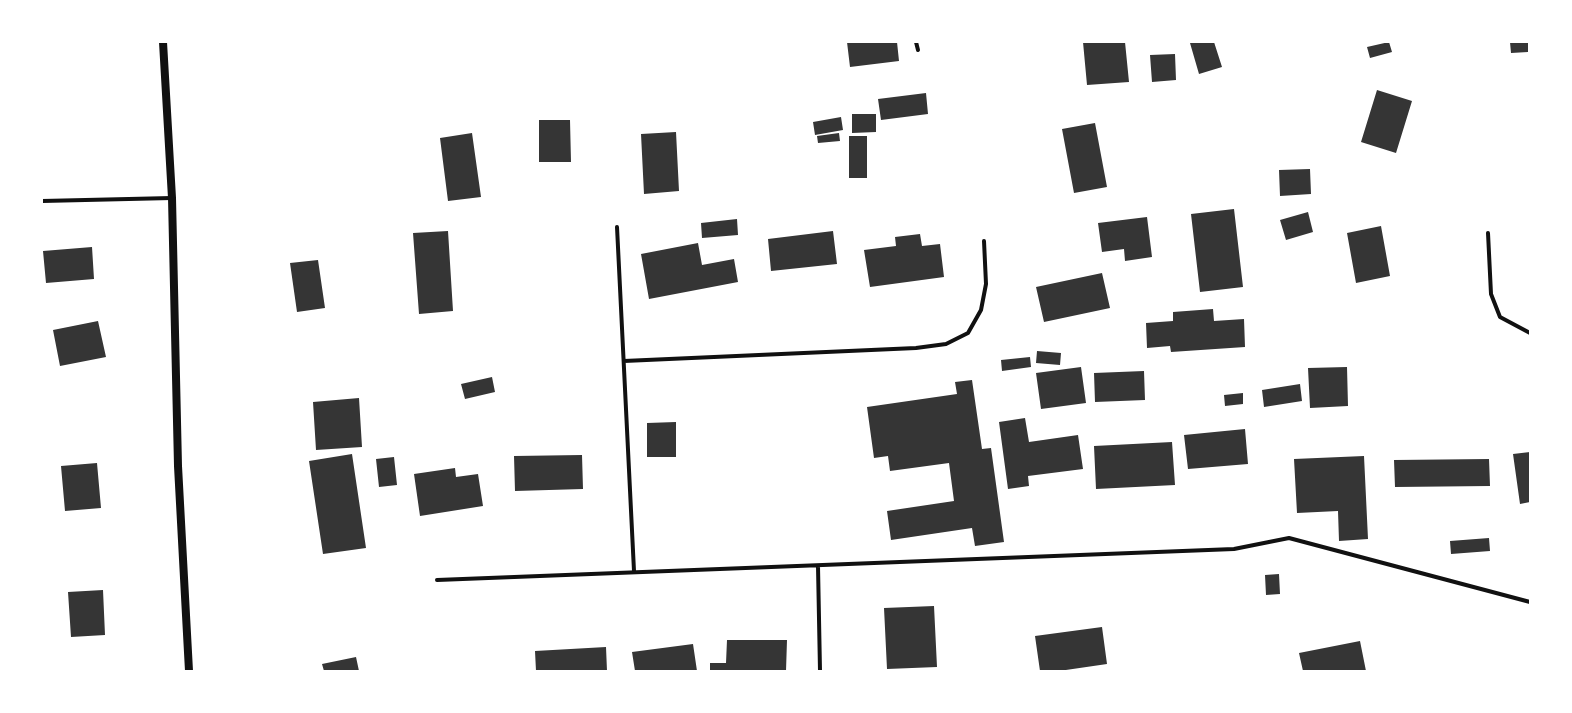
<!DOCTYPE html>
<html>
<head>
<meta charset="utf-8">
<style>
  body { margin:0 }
  #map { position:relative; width:1572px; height:713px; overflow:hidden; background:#fff; font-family:"Roboto Serif",serif }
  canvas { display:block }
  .frame { position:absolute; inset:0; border:43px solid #fff; pointer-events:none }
</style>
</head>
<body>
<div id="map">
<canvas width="1572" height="713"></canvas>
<div class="frame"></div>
</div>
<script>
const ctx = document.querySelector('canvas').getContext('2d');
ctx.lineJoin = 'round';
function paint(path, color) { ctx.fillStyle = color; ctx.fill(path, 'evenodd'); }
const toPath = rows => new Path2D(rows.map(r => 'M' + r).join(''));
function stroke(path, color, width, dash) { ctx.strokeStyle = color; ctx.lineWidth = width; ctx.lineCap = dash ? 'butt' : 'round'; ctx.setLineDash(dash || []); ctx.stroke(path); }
paint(toPath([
  [847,42,897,42,899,61,850,67],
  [1083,42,1125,42,1129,82,1087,85],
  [1193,42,1214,42,1222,67,1199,74,1190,43],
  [1389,42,1392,52,1370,58,1367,47],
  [1510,42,1528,42,1528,52,1511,53],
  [1175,54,1176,80,1152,82,1150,55],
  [1377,90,1412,101,1396,153,1361,142],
  [926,93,928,114,881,120,878,99],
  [852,114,876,114,876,132,852,133],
  [841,117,843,130,815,135,813,122],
  [539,120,570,120,571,162,539,162],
  [1095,123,1107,187,1074,193,1062,129],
  [676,132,679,191,644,194,641,134],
  [472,133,481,197,448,201,440,138],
  [839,133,840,141,818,143,817,136],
  [849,136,867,136,867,178,849,178],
  [1310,169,1311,194,1280,196,1279,170],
  [1234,209,1243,287,1200,292,1191,214],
  [1308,212,1313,232,1286,240,1280,220],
  [1147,217,1152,257,1125,261,1124,249,1102,252,1098,223],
  [737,219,738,235,702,238,701,223],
  [1381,226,1390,276,1356,283,1347,233],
  [448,231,453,311,419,314,413,233],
  [833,231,837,264,771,271,768,239],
  [920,234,922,246,940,244,944,277,870,287,864,250,896,246,895,237],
  [698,243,702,265,734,259,738,282,649,299,641,254],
  [92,247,94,279,46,283,43,251],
  [318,260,325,308,297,312,290,263],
  [1102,273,1110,308,1044,322,1036,287],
  [1213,309,1214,321,1244,319,1245,347,1171,352,1170,346,1147,348,1146,323,1173,321,1173,312],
  [98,321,106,357,60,366,53,330],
  [1037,351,1061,353,1060,365,1036,363],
  [1030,357,1031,367,1002,371,1001,360],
  [1081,367,1086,403,1041,409,1036,373],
  [1347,367,1348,406,1310,408,1308,368],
  [1144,371,1145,400,1095,402,1094,373],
  [492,377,495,392,465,399,461,384],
  [972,380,982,449,991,448,1004,542,975,546,972,528,891,540,887,511,954,501,949,463,890,471,888,456,874,458,867,407,957,394,955,382],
  [1300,384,1302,401,1264,407,1262,390],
  [1243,393,1243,404,1225,406,1224,395],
  [359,398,362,447,316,450,313,402],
  [1025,418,1029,442,1078,435,1083,469,1028,476,1029,486,1008,489,999,422],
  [676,422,676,457,647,457,647,423],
  [1245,429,1248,464,1188,469,1184,435],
  [1172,442,1175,485,1096,489,1094,446],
  [1530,452,1530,502,1520,504,1513,454],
  [352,454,366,548,323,554,309,461],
  [582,455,583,489,515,491,514,456],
  [1364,456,1368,539,1339,541,1338,511,1297,513,1294,459],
  [394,457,397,485,379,487,376,459],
  [1489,459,1490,486,1395,487,1394,460],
  [97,463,101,508,65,511,61,466],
  [455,468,456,477,478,474,483,506,420,516,414,474],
  [1489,538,1490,551,1451,554,1450,541],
  [1279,574,1280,594,1266,595,1265,575],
  [103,590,105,635,71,637,68,592],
  [934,606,937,667,887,669,884,608],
  [1102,627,1107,664,1059,671,1040,671,1035,636],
  [727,640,787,640,786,671,710,671,710,663,726,663],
  [1360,641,1366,671,1303,671,1299,653],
  [693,644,697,671,635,671,632,652],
  [606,647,607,671,536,671,535,651],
  [356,657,359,671,324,671,322,664]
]), '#353535');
stroke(toPath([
  [916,42,918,50],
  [42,201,172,198],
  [617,227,634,571],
  [1488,233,1491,294,1500,317,1530,333],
  [624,361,916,348,946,344,968,333,981,310,986,284,984,241],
  [818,566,820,671],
  [437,580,1234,549,1289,538,1530,602]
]), '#111', 4);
stroke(toPath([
  [163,42,172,198,178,466,189,671]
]), '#111', 8);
</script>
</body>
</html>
